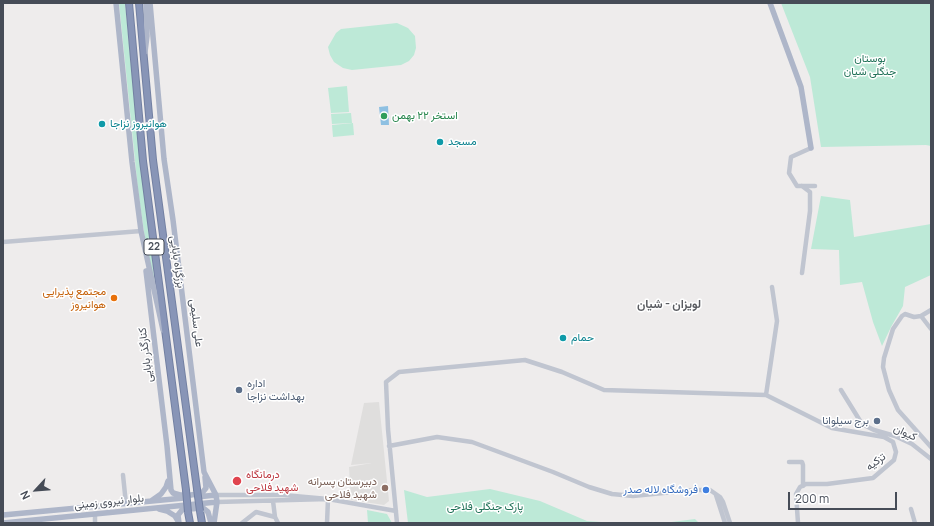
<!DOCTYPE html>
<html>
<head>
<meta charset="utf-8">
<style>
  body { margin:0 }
  #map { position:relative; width:934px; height:526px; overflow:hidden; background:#eeecec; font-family:Manrope,sans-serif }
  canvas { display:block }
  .frame { position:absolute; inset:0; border:4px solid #464c57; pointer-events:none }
  .north { position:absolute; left:16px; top:470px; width:40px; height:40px; -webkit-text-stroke:3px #fff; paint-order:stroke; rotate:244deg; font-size:11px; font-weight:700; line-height:16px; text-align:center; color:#464c57 }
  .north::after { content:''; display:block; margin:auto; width:14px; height:18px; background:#464c57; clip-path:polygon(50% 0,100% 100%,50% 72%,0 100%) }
  .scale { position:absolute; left:788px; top:492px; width:109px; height:18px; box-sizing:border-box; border:2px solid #464c57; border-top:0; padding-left:5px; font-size:12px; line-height:14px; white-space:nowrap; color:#464c57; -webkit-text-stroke:3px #fff; paint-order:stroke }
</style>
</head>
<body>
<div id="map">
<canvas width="934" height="526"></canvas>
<div class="frame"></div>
<div class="north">N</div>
<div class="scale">200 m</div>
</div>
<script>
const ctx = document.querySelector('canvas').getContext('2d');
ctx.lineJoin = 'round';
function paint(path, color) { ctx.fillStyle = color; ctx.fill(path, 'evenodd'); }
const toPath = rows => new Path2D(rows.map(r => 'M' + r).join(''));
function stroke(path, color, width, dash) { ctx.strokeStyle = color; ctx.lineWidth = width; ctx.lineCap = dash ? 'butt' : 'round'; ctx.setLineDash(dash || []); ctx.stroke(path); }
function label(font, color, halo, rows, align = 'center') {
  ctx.font = font + ' Manrope,Vazirmatn,sans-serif'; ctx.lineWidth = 3; ctx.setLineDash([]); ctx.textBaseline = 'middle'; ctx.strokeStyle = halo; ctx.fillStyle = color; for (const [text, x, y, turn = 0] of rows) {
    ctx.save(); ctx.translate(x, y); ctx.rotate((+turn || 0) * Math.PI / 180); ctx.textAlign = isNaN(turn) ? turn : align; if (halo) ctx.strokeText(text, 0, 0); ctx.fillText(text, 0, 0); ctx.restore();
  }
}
paint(toPath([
  [379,402,389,501,384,505,351,500,349,467,372,463,351,465,364,403]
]), '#dfdedd');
paint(toPath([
  [119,3,125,3,138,136,158,310,146,246,138,190],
  [781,3,931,3,931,146,926,145,821,147,810,77],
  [397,23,408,28,415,36,416,48,414,55,409,61,401,65,352,70,343,68,334,62,330,55,328,47,336,33,341,29],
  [347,86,349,112,331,113,328,88],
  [351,113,352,123,332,124,331,114],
  [353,123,354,135,333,137,332,125],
  [821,196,850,200,854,237,931,224,931,275,905,287,903,306,891,327,882,346,873,322,862,282,840,285,839,250,811,249],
  [490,489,540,501,587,521,616,523,408,523,404,490,427,497],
  [367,510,387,514,392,523,368,523],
  [695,519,699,523,664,523]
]), '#bde9d7');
paint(toPath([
  [388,106,389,125,381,125,379,107]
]), '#8ec0e2');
const highway = toPath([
  [129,3,143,161,186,490],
  [139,3,153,160,197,489],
  [200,511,202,523],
  [188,512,190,523]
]);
stroke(highway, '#7380a2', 8);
stroke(toPath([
  [811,148,791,157,789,173,797,186,815,186],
  [802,186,810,192,810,211,802,273],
  [3,242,141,231],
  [931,310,921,316,914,317,905,314,902,316,893,329,884,358,883,367,889,390,898,410,931,447],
  [921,316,931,329],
  [841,390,862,424,874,430,895,436,912,444,931,459],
  [766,395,777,321,772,287],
  [389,446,437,437,472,442,553,472,589,487,612,494,633,496,693,490,710,490,720,497,723,502,730,523],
  [789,462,802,462,803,465,803,486],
  [123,475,126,504],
  [216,495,283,495,328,499,217,502],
  [716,495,725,523],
  [273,501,275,517],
  [911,509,915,523],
  [95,523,95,514],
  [242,523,256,512,275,517,278,523],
  [327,523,328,499,396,511],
  [397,523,388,429,386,382,399,372,525,360,562,372,604,390,766,395,832,428,884,437,893,442,896,452,894,460,873,478,827,484,806,484,800,487,796,494,798,523]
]), '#c0c5d0', 4.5);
stroke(toPath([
  [116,3,132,162,141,231,163,330],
  [150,3,164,159,173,220,204,472,216,495,217,502,214,523],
  [770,3,801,87,811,148],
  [145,52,147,36,146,3],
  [146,271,167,446,171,490,173,493,180,495,191,495,202,493,206,488,205,477],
  [197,497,216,495],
  [151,501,161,494,166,487,168,481],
  [159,509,167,511,175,516,178,521],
  [3,515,184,498],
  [3,523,217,502],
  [179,523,178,515,182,510,200,508,203,508,208,512,211,523]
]), '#aeb6c9', 5.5);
stroke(highway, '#8895b7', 6);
const highwayBridge = toPath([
  [197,489,200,511],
  [186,490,188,512]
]);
stroke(highwayBridge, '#7380a2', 8, []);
stroke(highwayBridge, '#8895b7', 6);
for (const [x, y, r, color] of [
  [384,116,4,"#2e9e5b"],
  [102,124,4,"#0f9aa8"],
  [440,142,4,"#0f9aa8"],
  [114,298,4,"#e8710a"],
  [563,338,4,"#0f9aa8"],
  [239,390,4,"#5c6f8a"],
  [877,421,4,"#5c6f8a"],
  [237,481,5,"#e0444e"],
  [385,488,4,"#8d6e63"],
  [706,490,4,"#3f7fe0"]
]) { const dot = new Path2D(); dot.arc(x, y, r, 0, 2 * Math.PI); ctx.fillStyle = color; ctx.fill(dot); stroke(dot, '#fff', 1.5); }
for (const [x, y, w] of [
  [154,247,20]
]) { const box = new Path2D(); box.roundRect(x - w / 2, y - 8, w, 16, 3); ctx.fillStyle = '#fff'; ctx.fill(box); stroke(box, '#464c57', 1); }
label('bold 10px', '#464c57', null, [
  ["22",154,247]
]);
label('11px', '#1f7157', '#fff', [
  ["بوستان",870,59],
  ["جنگلی شیان",870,72],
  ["پارک جنگلی فلاحی",485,507]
]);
label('11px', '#27864d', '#fff', [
  ["استخر ۲۲ بهمن",392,116]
], 'left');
label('11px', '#0d838f', '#fff', [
  ["هوانیروز نزاجا",110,124],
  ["مسجد",448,142],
  ["حمام",571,338]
], 'left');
label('11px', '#464c57', '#fff', [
  ["بزرگراه بابایی",177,262,82],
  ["علی سلیمی",196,323,83],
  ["کنارگذر بابایی",146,355,-97],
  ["کیوان",905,433,25],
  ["تزکیه",876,462,-37],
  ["بلوار نیروی زمینی",109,502,-6]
]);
label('11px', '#c56008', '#fff', [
  ["مجتمع پذیرایی",106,292],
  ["هوانیروز",106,305]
], 'right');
label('11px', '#4e5e75', '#fff', [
  ["اداره",247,384],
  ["بهداشت نزاجا",247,397],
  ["برج سیلوانا",869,421,"right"]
], 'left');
label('11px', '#be3a42', '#fff', [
  ["درمانگاه",246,475],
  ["شهید فلاحی",246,488]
], 'left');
label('11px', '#785e54', '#fff', [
  ["دبیرستان پسرانه",377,482],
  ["شهید فلاحی",377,495]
], 'right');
label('11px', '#366cbe', '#fff', [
  ["فروشگاه لاله صدر",698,490]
], 'right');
label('bold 12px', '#595b60', '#fff', [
  ["لویزان - شیان",669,305]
]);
</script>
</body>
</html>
